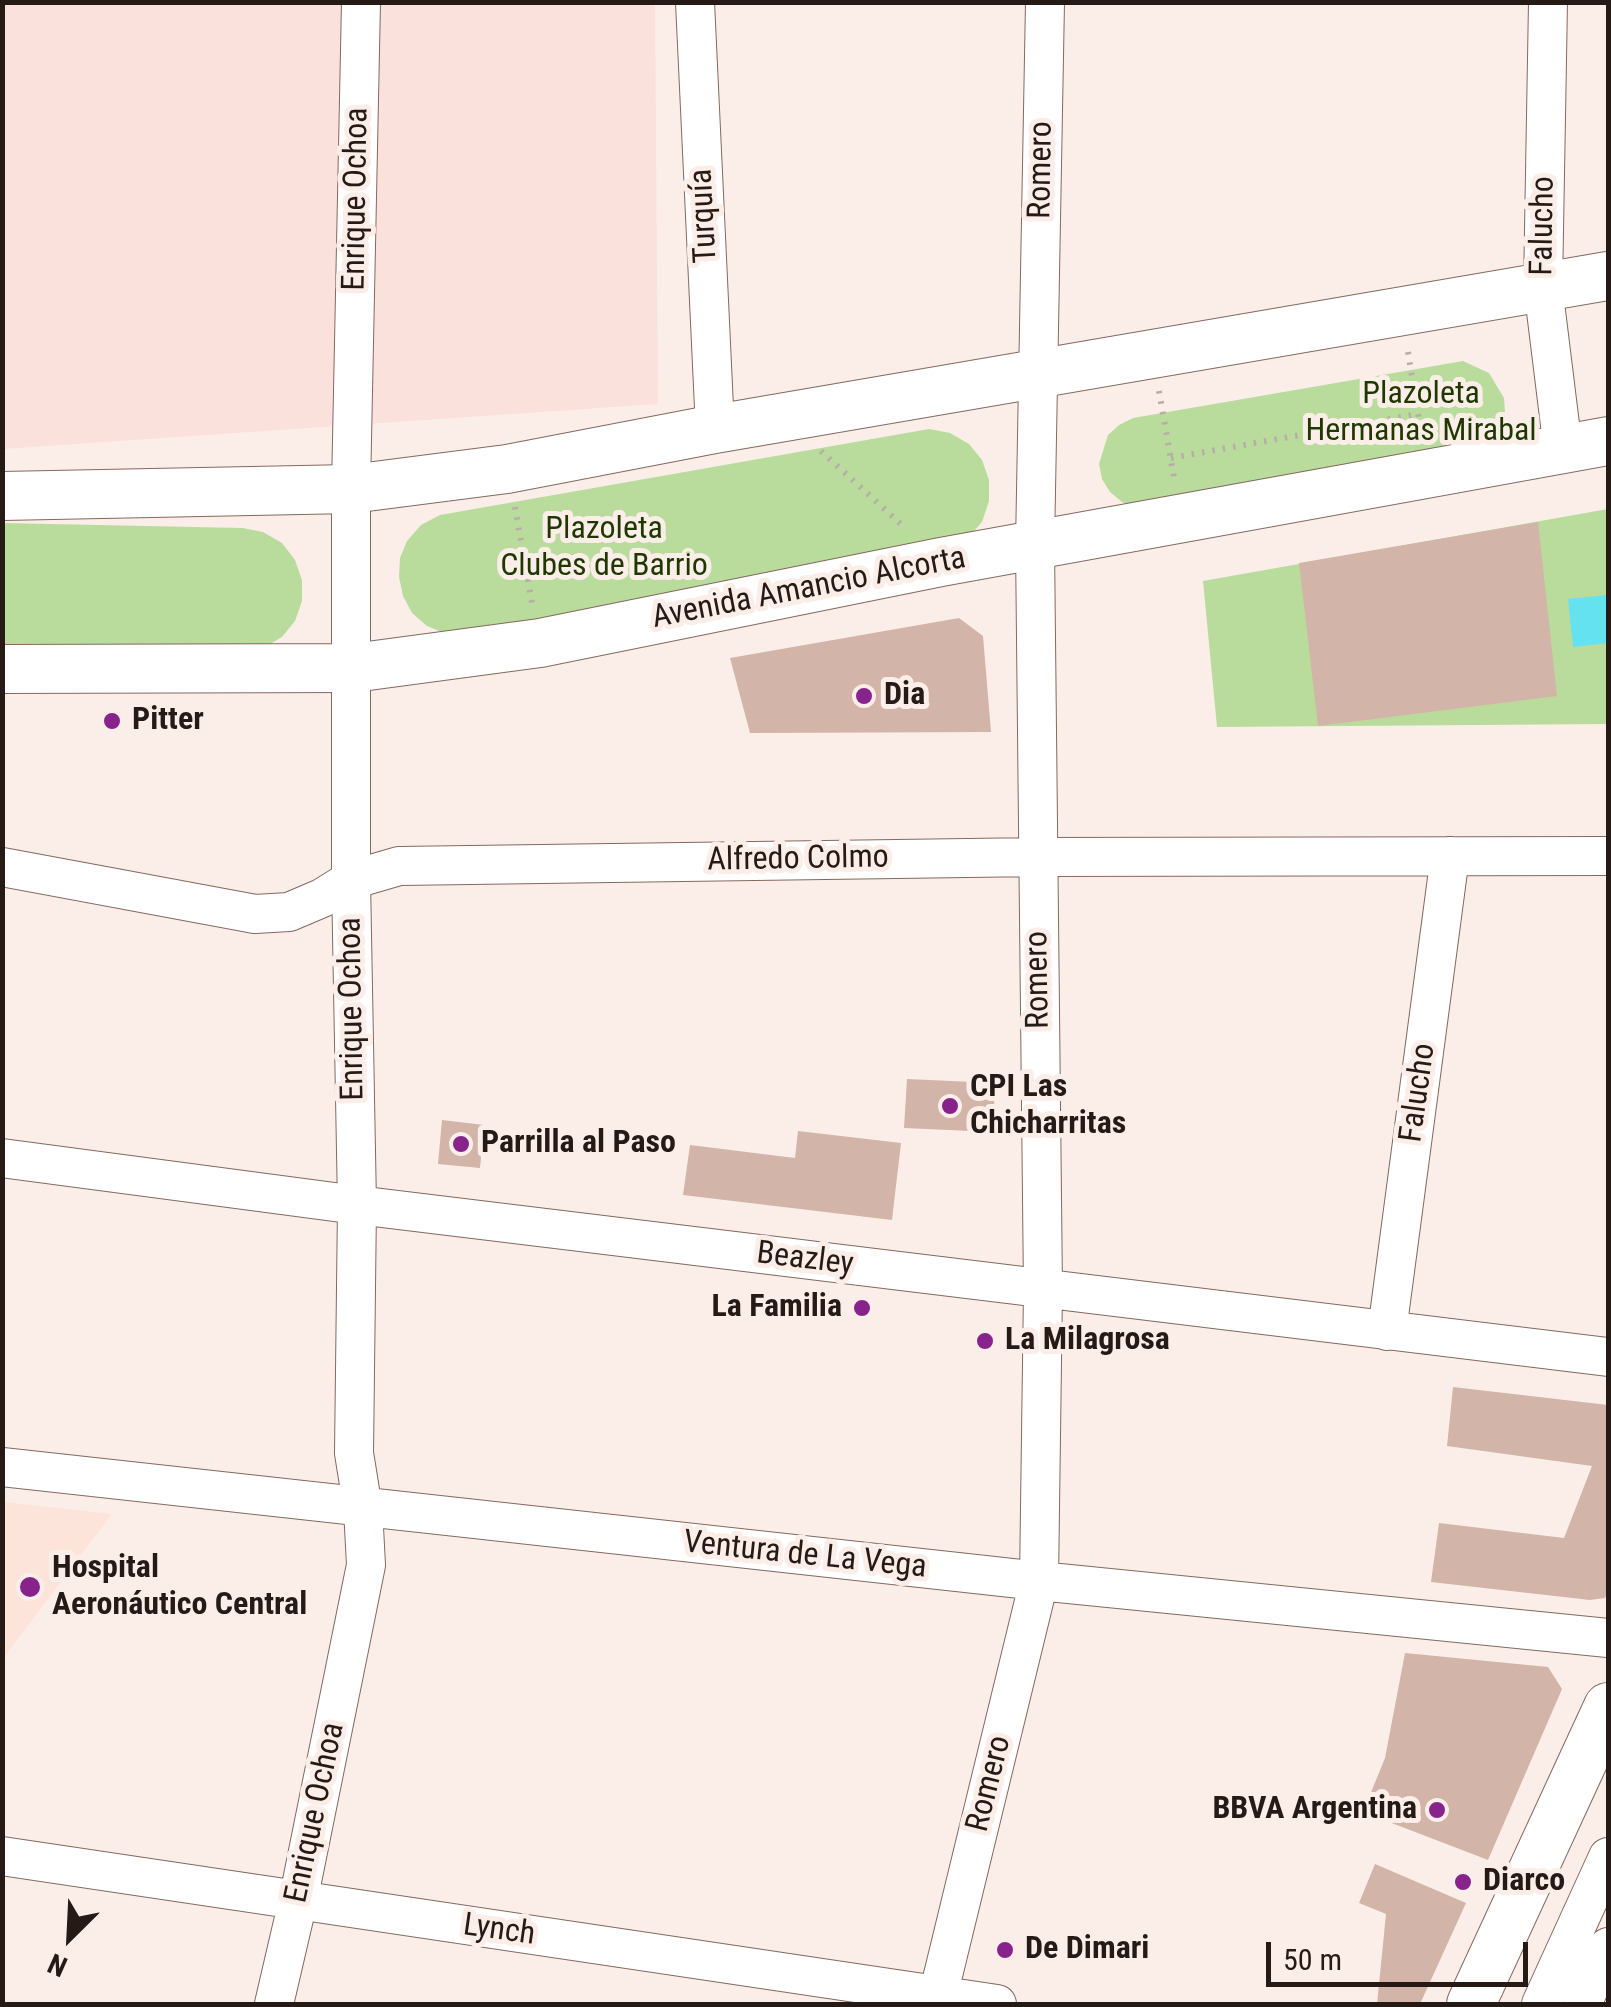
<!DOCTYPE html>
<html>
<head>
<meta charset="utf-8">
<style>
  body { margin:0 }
  #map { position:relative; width:1611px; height:2007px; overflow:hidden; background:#fbeee9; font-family:"Roboto Condensed",sans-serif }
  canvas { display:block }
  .frame { position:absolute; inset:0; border:5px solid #251a16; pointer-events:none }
  .north { position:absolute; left:20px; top:1887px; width:100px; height:100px; -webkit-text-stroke:8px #fbeee9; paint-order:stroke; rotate:204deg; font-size:28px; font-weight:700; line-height:40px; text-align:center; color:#251a16 }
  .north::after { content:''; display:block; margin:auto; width:35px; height:45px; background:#251a16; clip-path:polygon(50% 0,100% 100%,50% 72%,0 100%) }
  .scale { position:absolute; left:1266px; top:1942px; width:262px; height:45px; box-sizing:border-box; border:5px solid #251a16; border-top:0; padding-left:12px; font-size:30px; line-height:35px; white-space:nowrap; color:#251a16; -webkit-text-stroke:8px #fbeee9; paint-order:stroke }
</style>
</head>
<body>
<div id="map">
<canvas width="1611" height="2007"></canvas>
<div class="frame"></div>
<div class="north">N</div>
<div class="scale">50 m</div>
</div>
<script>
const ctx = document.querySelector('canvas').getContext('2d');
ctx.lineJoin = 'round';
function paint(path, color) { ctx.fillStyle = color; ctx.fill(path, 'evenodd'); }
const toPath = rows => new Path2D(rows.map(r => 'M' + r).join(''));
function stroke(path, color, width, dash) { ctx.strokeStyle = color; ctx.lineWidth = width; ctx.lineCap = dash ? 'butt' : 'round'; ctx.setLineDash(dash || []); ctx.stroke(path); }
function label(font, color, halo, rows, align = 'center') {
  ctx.font = font + ' "Roboto Condensed",sans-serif'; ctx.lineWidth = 10; ctx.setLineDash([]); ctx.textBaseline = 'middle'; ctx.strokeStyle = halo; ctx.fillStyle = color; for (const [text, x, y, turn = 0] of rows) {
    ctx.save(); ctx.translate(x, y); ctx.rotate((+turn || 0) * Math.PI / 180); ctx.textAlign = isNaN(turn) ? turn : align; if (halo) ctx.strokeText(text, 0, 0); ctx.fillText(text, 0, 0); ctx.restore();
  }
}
paint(toPath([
  [3,3,655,3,658,404,3,449]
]), '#fbe1db');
paint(toPath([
  [3,1502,112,1514,3,1659,2,1502]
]), '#fce4da');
paint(toPath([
  [1463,361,1489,373,1504,398,1505,412,1493,438,1137,508,1122,502,1110,492,1102,479,1099,464,1108,435,1119,425,1133,418],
  [929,429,950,433,969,444,982,460,989,480,989,501,982,522,968,538,463,635,444,633,427,626,412,613,403,596,399,577,400,558,407,541,421,525,440,515],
  [1608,509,1608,724,1217,727,1203,581],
  [3,523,243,528,263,532,282,543,295,560,302,580,302,601,295,621,282,637,263,648,3,652]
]), '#b9dc9d');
paint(toPath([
  [1608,595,1608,643,1573,647,1568,599]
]), '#64e2ef');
paint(toPath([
  [1538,522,1557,696,1318,726,1299,563],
  [959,618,983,636,991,732,750,733,730,658],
  [907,1079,995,1083,993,1132,904,1128],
  [442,1120,484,1125,480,1168,438,1164],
  [798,1131,901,1143,892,1220,683,1195,690,1145,795,1158],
  [1453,1387,1608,1405,1608,1591,1605,1598,1590,1600,1431,1582,1439,1523,1564,1538,1592,1466,1447,1446],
  [1405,1653,1548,1667,1562,1689,1488,1860,1363,1812,1385,1758],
  [1375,1864,1466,1903,1420,2004,1377,2004,1386,1914,1359,1903]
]), '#d2b4a8');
const minor = toPath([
  [695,2,715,429],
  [1548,2,1543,287,1563,449],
  [2,867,255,914,289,912,322,898,351,880,399,866,1038,857,1608,856],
  [2,1158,357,1205,1608,1357],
  [1387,1331,1450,856],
  [2,1467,1039,1581,1608,1638],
  [2,1856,997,2004],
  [274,2004,298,1901,366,1565,363,1509,354,1453,357,1205,351,880,351,489,361,2],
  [936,2004,1039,1581,1043,1290,1035,545,1045,2],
  [1541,2004,1608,1857],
  [1582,2004,1608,1947]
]);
const major = toPath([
  [2,496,351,489,507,469,715,429,1608,276],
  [2,669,353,668,540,643,941,562,1608,441],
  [1471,2004,1608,1707]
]);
stroke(minor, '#84695e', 40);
stroke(major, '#84695e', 50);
stroke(toPath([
  [1408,352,1422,438],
  [1159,391,1175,483],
  [821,451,904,527],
  [1171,458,1418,414],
  [515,507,532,603]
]), '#b9ada8', 6, [2.5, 8]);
stroke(minor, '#fff', 38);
stroke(major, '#fff', 48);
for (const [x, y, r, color] of [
  [864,696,10,"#88238b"],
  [112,721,10,"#88238b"],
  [950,1106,10,"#88238b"],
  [461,1144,10,"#88238b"],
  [862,1308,10,"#88238b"],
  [985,1341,10,"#88238b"],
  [30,1587,12,"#88238b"],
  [1437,1810,10,"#88238b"],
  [1463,1882,10,"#88238b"],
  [1005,1950,10,"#88238b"]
]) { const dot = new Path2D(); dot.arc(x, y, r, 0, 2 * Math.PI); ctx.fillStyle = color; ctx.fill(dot); stroke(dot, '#fbeee9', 4); }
label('32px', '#251a16', '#fbeee9', [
  ["Romero",1042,170,-89],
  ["Enrique Ochoa",357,199,-89],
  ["Turquía",705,216,-93],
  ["Falucho",1544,226,-89],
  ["Avenida Amancio Alcorta",809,589,-11],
  ["Alfredo Colmo",798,860,-1],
  ["Romero",1039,980,-91],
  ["Enrique Ochoa",353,1009,-91],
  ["Falucho",1419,1093,-82],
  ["Beazley",805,1260,7],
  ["Ventura de La Vega",805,1556,6],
  ["Romero",990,1784,-76],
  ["Enrique Ochoa",316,1813,-78],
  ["Lynch",499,1931,8]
]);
label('32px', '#1f3800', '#fbeee9', [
  ["Plazoleta",1421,395],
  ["Hermanas Mirabal",1421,432],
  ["Plazoleta",604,530],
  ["Clubes de Barrio",604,567]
]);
label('bold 32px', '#251a16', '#fbeee9', [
  ["Dia",884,696],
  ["Pitter",132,721],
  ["CPI Las",970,1088],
  ["Chicharritas",970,1125],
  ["Parrilla al Paso",481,1144],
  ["La Familia",842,1308,"right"],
  ["La Milagrosa",1005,1341],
  ["Hospital",52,1569],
  ["Aeronáutico Central",52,1606],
  ["BBVA Argentina",1417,1810,"right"],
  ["Diarco",1483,1882],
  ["De Dimari",1025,1950]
], 'left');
</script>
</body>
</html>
